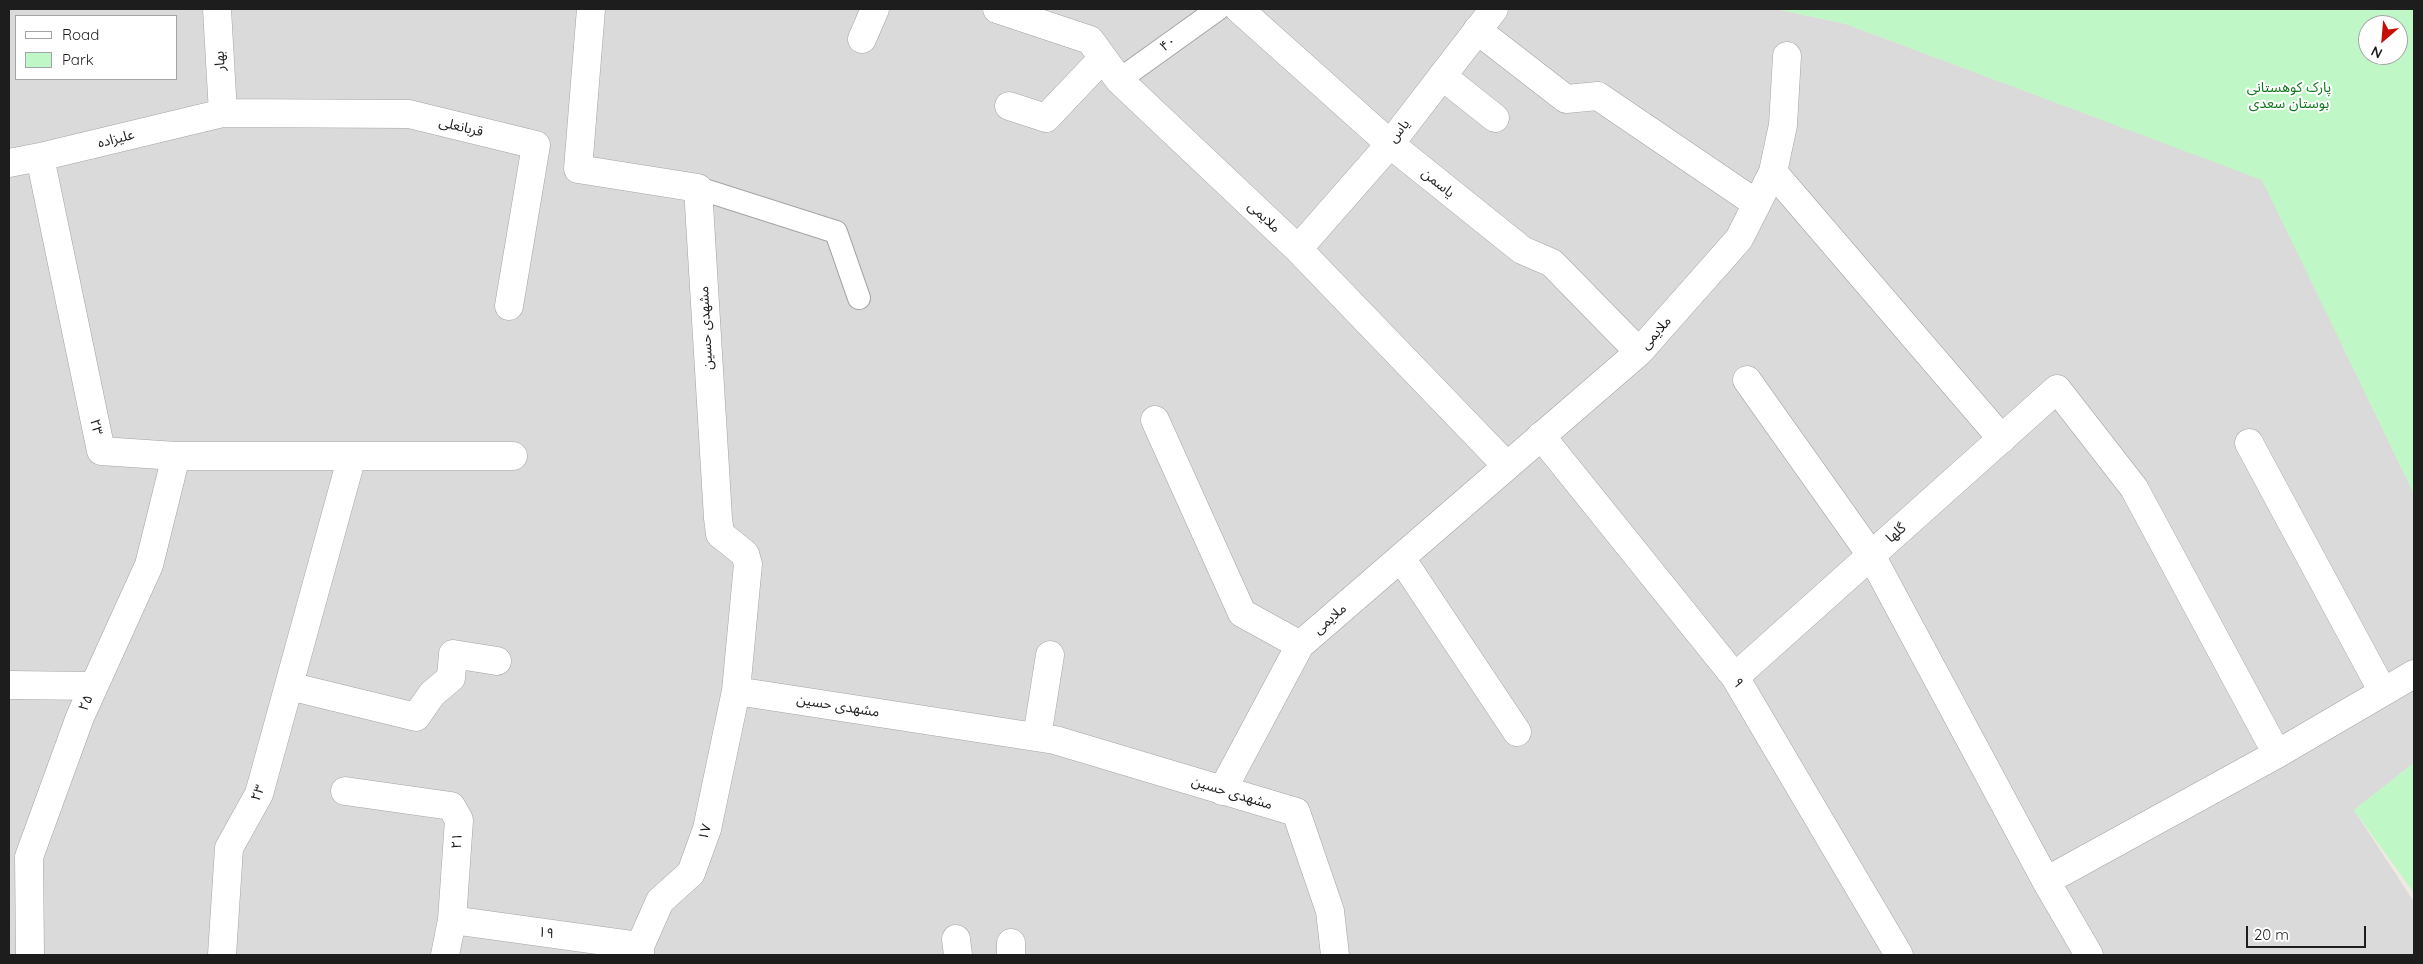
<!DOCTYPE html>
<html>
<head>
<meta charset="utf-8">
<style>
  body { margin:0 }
  #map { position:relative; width:2423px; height:964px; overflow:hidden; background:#eeeae3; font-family:Quicksand,sans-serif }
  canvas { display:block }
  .frame { position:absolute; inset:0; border:10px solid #1d1d1d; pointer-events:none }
  .legend { position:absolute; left:15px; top:15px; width:162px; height:65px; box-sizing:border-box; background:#fff; border:1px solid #a5a5a5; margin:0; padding:6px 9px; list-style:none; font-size:15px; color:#1d1d1d }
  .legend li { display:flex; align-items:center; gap:10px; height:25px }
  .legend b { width:25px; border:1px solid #a5a5a5 }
  .north { position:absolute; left:2358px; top:15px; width:50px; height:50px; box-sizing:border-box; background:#fff; border:1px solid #a5a5a5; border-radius:50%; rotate:207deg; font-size:14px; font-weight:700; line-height:20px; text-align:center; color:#1d1d1d }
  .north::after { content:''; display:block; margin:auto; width:18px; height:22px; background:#c30f06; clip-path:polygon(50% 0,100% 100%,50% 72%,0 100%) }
  .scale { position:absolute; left:2246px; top:926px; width:120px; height:22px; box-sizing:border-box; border:2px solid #1d1d1d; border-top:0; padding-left:6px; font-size:15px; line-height:18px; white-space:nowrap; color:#1d1d1d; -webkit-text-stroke:4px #fff; paint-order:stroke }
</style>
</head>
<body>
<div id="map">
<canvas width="2423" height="964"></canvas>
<div class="frame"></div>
<ul class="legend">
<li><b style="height:6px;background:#fff"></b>Road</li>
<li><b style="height:14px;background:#c0f7c7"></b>Park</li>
</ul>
<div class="north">N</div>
<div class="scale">20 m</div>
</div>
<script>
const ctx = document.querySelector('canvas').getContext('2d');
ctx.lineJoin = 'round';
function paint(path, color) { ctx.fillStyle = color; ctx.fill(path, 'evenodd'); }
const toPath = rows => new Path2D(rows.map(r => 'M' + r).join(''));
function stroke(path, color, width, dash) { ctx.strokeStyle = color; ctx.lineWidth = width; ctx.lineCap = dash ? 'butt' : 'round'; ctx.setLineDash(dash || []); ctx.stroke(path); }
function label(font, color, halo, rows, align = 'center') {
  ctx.font = font + ' Quicksand,"Noto Sans Arabic",sans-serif'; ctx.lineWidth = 4; ctx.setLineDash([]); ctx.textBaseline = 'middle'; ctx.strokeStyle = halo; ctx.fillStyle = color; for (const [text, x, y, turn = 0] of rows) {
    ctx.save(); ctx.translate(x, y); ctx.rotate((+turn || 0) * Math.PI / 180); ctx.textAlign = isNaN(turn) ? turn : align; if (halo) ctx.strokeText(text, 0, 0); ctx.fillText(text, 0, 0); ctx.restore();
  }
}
paint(toPath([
  [9,9,1776,9,1846,24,2263,180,2414,494,2414,763,2354,810,2414,902,2414,955,9,955],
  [16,16,176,16,176,79,16,79]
]), '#dbdada');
paint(toPath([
  [1776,9,2414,9,2414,494,2262,180,1846,24],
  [2368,25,2398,25,2398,55,2368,55],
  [2414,763,2414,893,2354,810]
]), '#c0f7c7');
const service = toPath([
  [1119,80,1218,9],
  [698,188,836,232,859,298]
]);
const minor = toPath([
  [217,9,223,113],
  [591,9,578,169,698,188,718,518,720,534,745,554,748,564,736,691,707,829,691,873,660,901,640,946,640,955],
  [997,9,1090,40,1119,80,1298,249,1507,466],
  [1239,9,1390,144,1522,250,1552,263,1639,352],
  [1477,30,1566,99,1598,96,1757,204],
  [862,39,875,9],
  [1442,76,1495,118],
  [1009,106,1046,118,1103,58],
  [40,157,101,451,176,456,513,456],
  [9,163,40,157,223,113,409,114,536,145,509,306],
  [1773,172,2002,439],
  [1298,249,1390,144,1494,9],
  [1747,380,1871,555,2046,881,2089,955],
  [1155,420,1242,613,1300,645],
  [2249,443,2383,692],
  [1401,558,1517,732],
  [1735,677,2057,389,2134,488,2277,754],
  [9,685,94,686],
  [289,686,416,717,432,694,451,678,453,654,497,661],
  [736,691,1055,740,1296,812,1330,911,1335,955],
  [1037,737,1050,655],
  [345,791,451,806,459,820,452,920,445,955],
  [1222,791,1300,645,1639,352,1739,239,1773,172,1783,125,1787,56],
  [2046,881,2277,754,2414,674],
  [452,920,640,946],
  [956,939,958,955],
  [1011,943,1011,955],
  [30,955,29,857,80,717,149,565,176,456],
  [222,955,229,848,259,794,352,456]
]);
const tertiary = toPath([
  [1541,436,1735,677,1899,955]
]);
stroke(service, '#a4a4a4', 24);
stroke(minor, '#a4a4a4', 29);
stroke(tertiary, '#a4a4a4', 29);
stroke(service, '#fff', 22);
stroke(minor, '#fff', 28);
stroke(tertiary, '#fff', 28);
label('14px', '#1d1d1d', '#fff', [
  ["۴۰",1168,44,-36],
  ["بهار",220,61,-93],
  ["قربانعلی",461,127,14],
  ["یاس",1399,131,-52],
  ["علیزاده",116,139,-14],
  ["یاسمن",1438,183,39],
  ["ملایمی",1264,217,43],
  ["مشهدی حسین",706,328,-93],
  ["ملایمی",1656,333,-49],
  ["۲۳",96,427,78],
  ["گلها",1896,533,-42],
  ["ملایمی",1330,619,-41],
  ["۹",1738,683,58],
  ["۲۵",86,703,-66],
  ["مشهدی حسین",838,706,9],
  ["۲۳",258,793,-68],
  ["مشهدی حسین",1232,793,17],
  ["۱۷",705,832,-73],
  ["۲۱",457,841,-86],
  ["۱۹",546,933,8]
]);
label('14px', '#0f771c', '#fff', [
  ["پارک کوهستانی",2289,88],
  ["بوستان سعدی",2289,104]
]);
</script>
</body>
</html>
